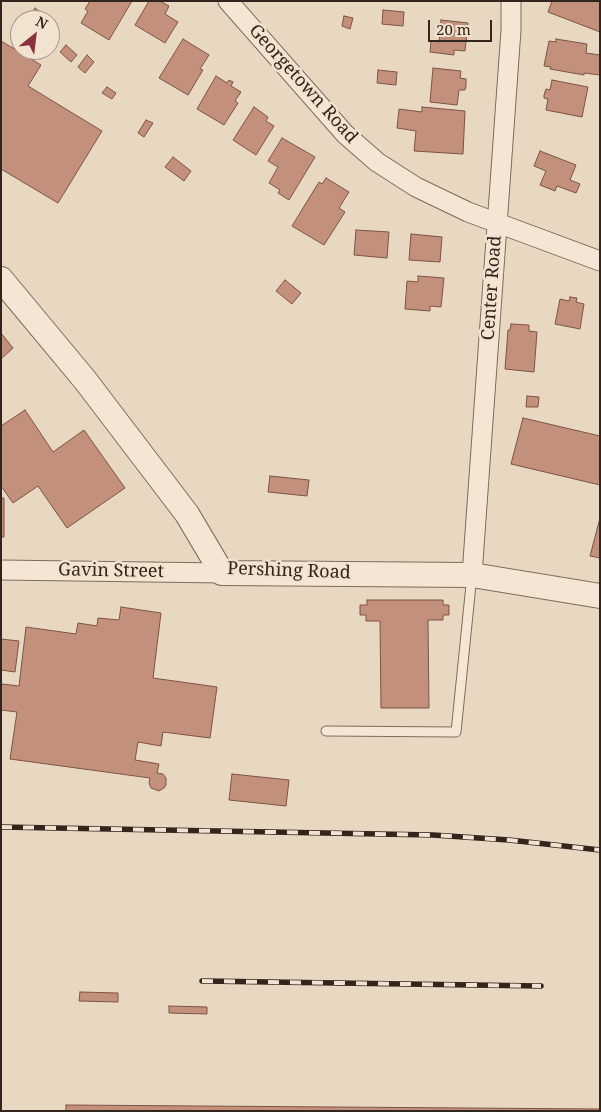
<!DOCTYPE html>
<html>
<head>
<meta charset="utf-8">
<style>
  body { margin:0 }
  #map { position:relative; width:601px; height:1112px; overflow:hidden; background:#e8d8c2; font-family:"Noto Serif",serif }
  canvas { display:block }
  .frame { position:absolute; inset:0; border:2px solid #31251e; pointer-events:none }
  .north { position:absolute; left:10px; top:10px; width:50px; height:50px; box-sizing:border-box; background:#f1e3d0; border:1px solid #a49789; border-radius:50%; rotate:29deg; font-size:14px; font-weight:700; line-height:20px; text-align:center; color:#31251e }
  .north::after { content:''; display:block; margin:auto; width:18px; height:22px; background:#89323e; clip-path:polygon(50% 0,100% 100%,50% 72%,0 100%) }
  .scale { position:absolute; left:428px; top:20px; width:64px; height:22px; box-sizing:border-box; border:2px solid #31251e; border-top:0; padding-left:6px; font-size:15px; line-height:18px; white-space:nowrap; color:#31251e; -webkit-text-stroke:4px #f1e3d0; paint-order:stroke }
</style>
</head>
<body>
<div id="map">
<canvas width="601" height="1112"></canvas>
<div class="frame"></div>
<div class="north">N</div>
<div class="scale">20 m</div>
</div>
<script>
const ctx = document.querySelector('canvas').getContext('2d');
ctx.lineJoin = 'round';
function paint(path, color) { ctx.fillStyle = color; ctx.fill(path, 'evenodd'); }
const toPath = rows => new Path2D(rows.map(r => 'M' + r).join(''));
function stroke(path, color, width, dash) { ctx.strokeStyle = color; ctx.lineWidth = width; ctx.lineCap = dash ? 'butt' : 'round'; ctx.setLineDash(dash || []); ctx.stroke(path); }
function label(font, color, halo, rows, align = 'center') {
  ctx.font = font + ' "Noto Serif",serif'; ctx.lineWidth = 5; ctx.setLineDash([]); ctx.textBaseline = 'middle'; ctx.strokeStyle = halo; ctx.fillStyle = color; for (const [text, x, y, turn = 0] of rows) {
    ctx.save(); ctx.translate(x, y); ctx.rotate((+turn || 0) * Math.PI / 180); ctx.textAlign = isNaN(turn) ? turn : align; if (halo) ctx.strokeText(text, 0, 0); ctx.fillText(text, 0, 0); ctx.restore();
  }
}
const building = toPath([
  [90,1,132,1,109,40,81,23,88,11,85,9,90,1],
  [149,1,160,1,169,6,165,14,178,22,165,43,135,25,149,1],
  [552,1,600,1,600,32,548,12,552,1],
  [35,8,44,15,40,20,36,20,30,15,35,8],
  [383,10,404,12,403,26,382,24,383,10],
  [344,16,353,18,350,29,342,26,344,16],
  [441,20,468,23,465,51,454,50,454,55,430,52,431,41,439,42,441,20],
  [183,39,209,55,200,69,203,70,188,95,159,78,183,39],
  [556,39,587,44,586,53,600,55,600,75,584,73,584,75,550,69,551,67,544,66,549,41,556,42,556,39],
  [1,41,41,65,28,86,102,131,58,203,1,169,1,41],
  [66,45,77,55,71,62,60,52,66,45],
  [87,55,94,62,85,73,78,67,87,55],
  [433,68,461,71,460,78,466,79,466,86,465,90,459,90,457,105,430,102,433,68],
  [378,70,397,72,396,85,377,83,378,70],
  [216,76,227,83,229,80,233,82,231,86,241,92,235,101,238,103,224,125,197,109,216,76],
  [552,80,588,87,582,117,546,110,548,99,544,98,544,95,546,89,550,90,552,80],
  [107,87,116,93,112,99,102,93,107,87],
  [254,107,268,117,266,121,274,126,256,155,233,140,254,107],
  [422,107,465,111,463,154,414,151,416,131,397,128,399,109,422,112,422,107],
  [146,120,153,123,144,137,138,133,146,120],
  [282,138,315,157,289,200,278,193,280,190,269,183,278,167,268,161,282,138],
  [540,151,576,165,570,180,580,184,576,193,557,186,555,191,540,185,546,171,534,166,540,151],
  [173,157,191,171,184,181,165,167,173,157],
  [326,178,349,192,339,208,345,212,324,245,292,226,319,182,322,184,326,178],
  [356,230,389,232,387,258,354,255,356,230],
  [411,234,442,237,440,262,409,260,411,234],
  [418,276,444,278,441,307,430,306,430,311,405,309,407,281,418,282,418,276],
  [285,280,301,293,292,304,276,291,285,280],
  [570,297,577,298,576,302,584,304,580,329,555,324,560,299,569,301,570,297],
  [511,324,529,325,529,331,537,332,534,372,505,369,508,330,510,330,511,324],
  [1,333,13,348,1,359,1,333],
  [527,396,539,397,538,407,526,407,527,396],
  [25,410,53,452,84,430,125,488,67,528,38,486,13,503,1,486,1,426,25,410],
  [523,418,600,436,600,485,511,464,523,418],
  [270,476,309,480,307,496,268,492,270,476],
  [1,498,4,498,4,537,1,537,1,498],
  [600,518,600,558,590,556,600,518],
  [367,600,443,600,443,605,449,605,449,615,443,615,443,620,428,620,429,708,381,708,380,621,366,621,366,615,360,615,360,605,367,605,367,600],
  [121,607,161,613,153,678,217,687,210,738,163,732,161,746,138,742,135,760,159,764,157,773,163,774,166,778,166,785,164,788,159,791,151,788,149,783,150,778,10,759,17,712,1,710,1,688,2,684,19,686,26,627,76,634,78,623,97,626,98,618,119,620,121,607],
  [1,639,19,641,15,672,1,670,1,639],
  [232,774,289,780,286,806,229,800,232,774],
  [80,992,118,993,118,1002,79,1001,80,992],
  [169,1006,207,1007,207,1014,169,1013,169,1006],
  [66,1105,600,1109,600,1111,66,1111,66,1105]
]);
paint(building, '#c3907b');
stroke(building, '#7d5343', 1);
const service = toPath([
  [326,731,456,732,472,575]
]);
const minor = toPath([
  [228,1,345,134,377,162,416,187,468,212,600,261],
  [1,570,222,573],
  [472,575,511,30,511,1]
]);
const tertiary = toPath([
  [1,279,85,380,187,514,222,573,472,575,600,596]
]);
stroke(service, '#806a5b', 11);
stroke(minor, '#806a5b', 21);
stroke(tertiary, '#806a5b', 26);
stroke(service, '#f4e6d4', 9);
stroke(minor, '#f4e6d4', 19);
stroke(tertiary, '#f4e6d4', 24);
const rail = toPath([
  [1,827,433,835,509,840,600,850],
  [202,981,541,986]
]);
stroke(rail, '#31251e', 5.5);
stroke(rail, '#f1e3d0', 4, [11]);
label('18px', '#31251e', '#f1e3d0', [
  ["Georgetown Road",303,84,48],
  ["Center Road",492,288,-86],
  ["Gavin Street",111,571,1],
  ["Pershing Road",289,571,2]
]);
</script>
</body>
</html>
